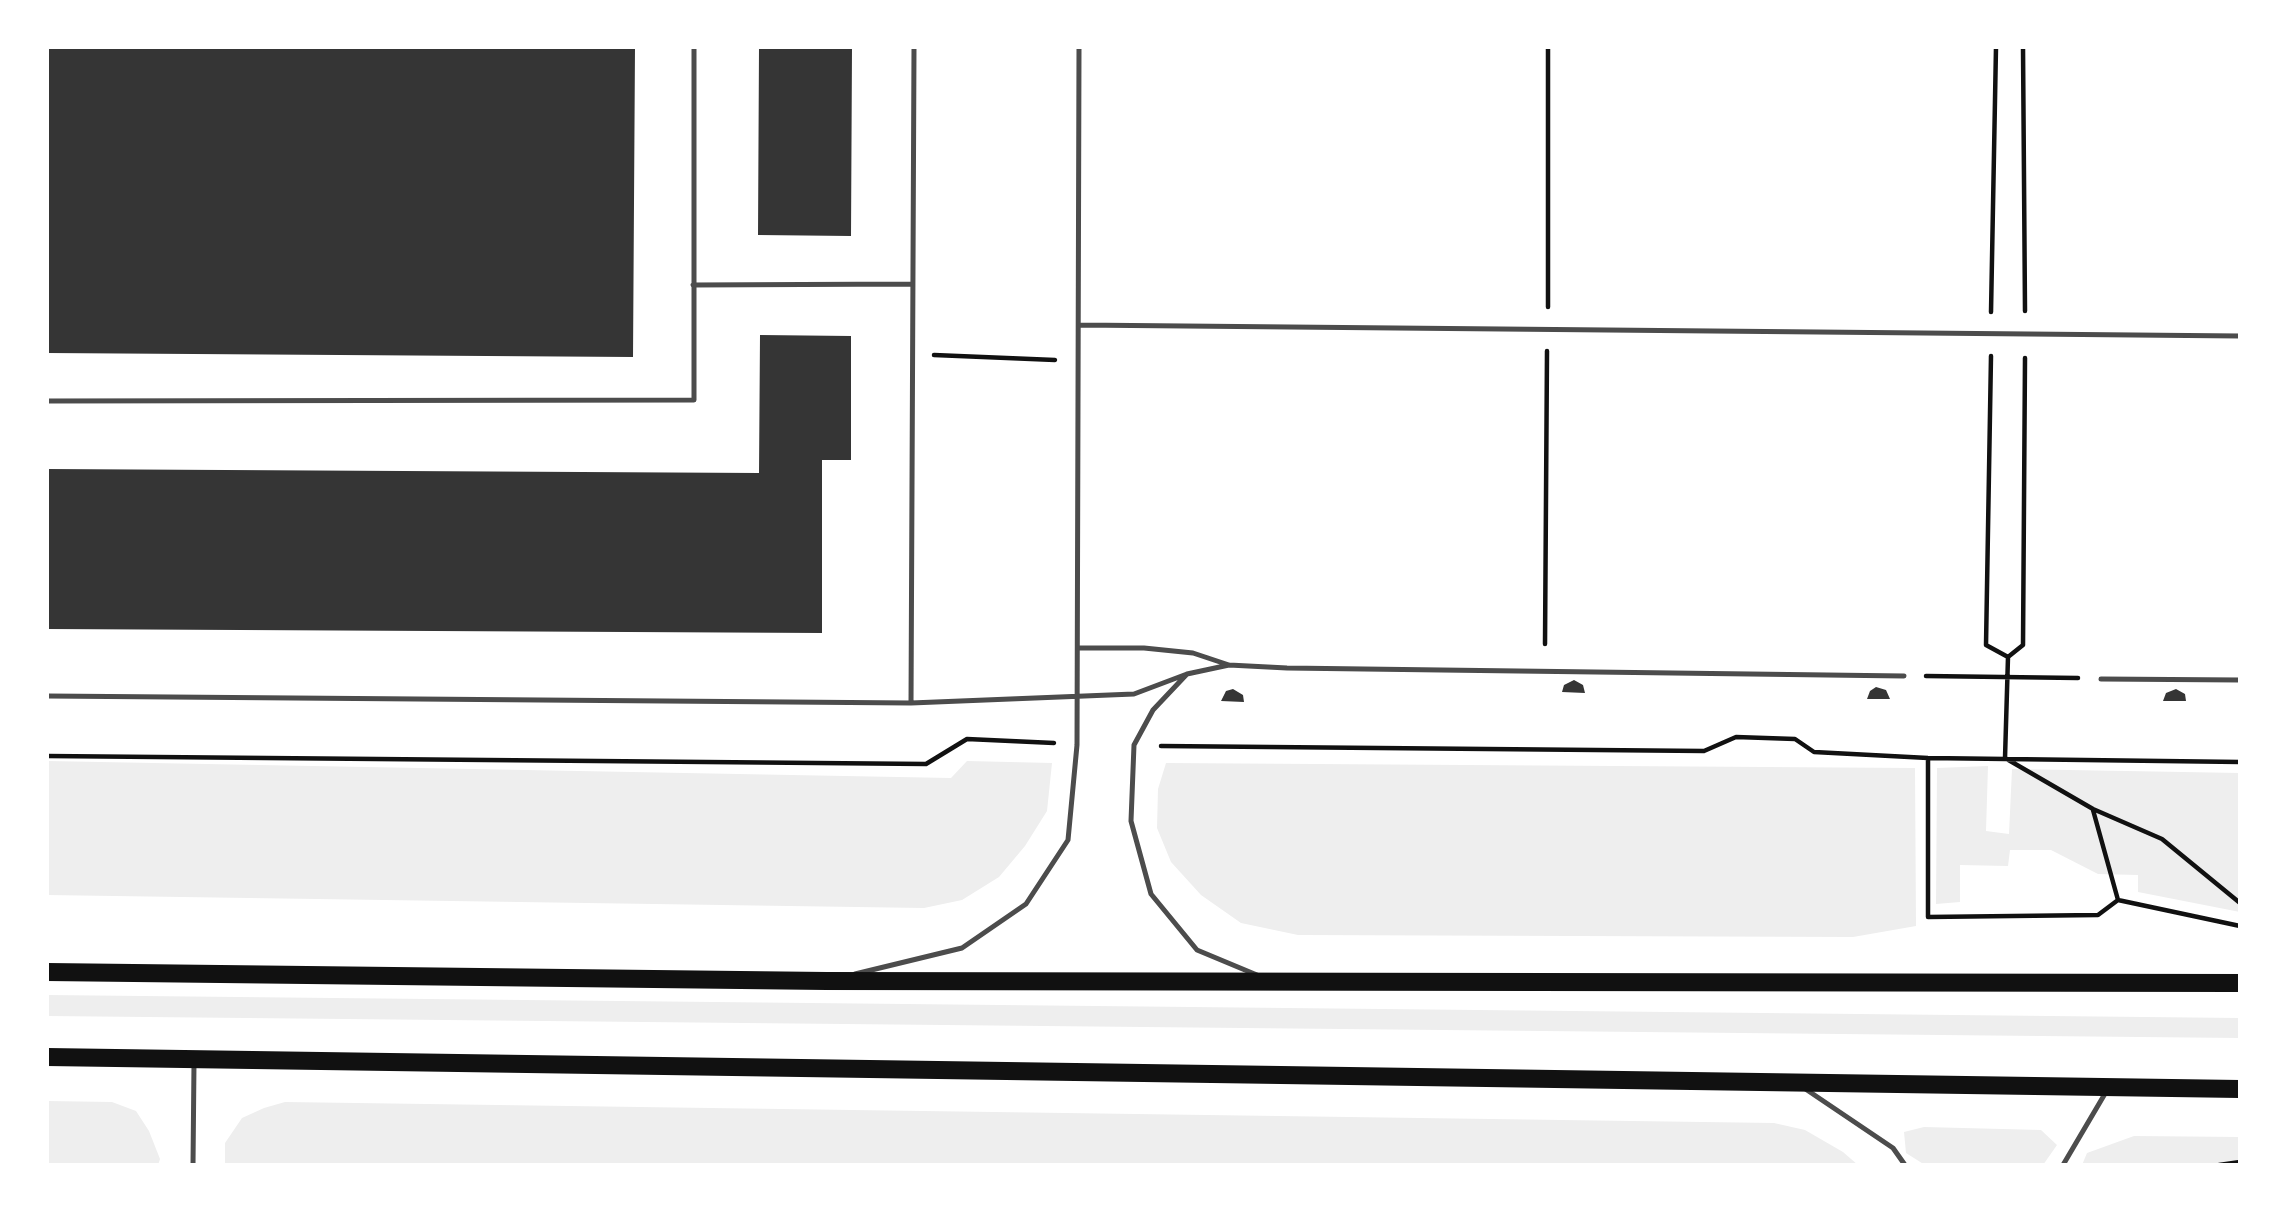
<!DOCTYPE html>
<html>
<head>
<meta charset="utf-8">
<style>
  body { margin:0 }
  #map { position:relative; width:2287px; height:1212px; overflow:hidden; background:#fff; font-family:Mulish,sans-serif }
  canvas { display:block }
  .frame { position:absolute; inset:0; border:49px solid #fff; pointer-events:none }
</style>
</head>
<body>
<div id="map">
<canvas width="2287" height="1212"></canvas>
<div class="frame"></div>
</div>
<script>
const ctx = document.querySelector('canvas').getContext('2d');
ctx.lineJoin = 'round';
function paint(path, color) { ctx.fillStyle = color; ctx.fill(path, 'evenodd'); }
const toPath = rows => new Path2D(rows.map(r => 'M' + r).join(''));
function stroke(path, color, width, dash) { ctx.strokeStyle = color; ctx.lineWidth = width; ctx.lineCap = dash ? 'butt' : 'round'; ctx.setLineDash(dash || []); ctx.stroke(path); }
paint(toPath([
  [47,761,951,778,967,761,1052,763,1047,811,1025,846,999,877,962,900,924,908,47,895],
  [1166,763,1915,768,1916,926,1853,937,1298,935,1241,923,1201,895,1171,862,1157,828,1158,789],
  [1988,766,1986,831,2009,834,2012,769,2240,773,2240,912,2138,892,2138,875,2098,874,2051,850,2010,850,2008,866,1960,865,1960,902,1936,904,1937,768],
  [47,995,2240,1018,2240,1038,47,1016],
  [47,1101,112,1102,136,1111,149,1131,160,1159,158,1165,47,1165],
  [285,1102,1774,1123,1805,1130,1843,1152,1858,1165,225,1165,225,1143,242,1118,264,1108],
  [1924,1127,2041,1130,2057,1145,2043,1165,1925,1165,1906,1153,1904,1132],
  [2134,1136,2240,1137,2240,1165,2082,1165,2087,1153]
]), '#eee');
paint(toPath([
  [47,47,635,47,633,357,47,353],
  [759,47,852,47,851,236,758,235],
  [760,335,851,336,851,460,822,460,822,633,47,629,47,469,759,473],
  [1574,680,1583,685,1585,693,1562,692,1564,685],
  [1876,687,1886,690,1890,699,1867,699,1870,691],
  [1233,689,1243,695,1244,702,1221,701,1226,691],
  [2176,689,2185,694,2186,701,2163,701,2166,693]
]), '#353535');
stroke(toPath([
  [1548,47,1548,307],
  [2023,47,2025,311],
  [1991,312,1996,47],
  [934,355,1055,360],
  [1991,356,1986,645,2008,657],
  [2025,358,2023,645,2008,657,2005,758,2093,809,2162,839,2240,903],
  [1545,644,1547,351],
  [1926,676,2078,678],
  [1161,746,1704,751,1736,737,1795,739,1814,752,1928,758,2240,762],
  [47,756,926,764,967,739,1054,743],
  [1928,758,1928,917,2098,915,2118,900,2240,926],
  [2093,810,2118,900],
  [2219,1165,2240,1162]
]), '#111', 4.5);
stroke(toPath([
  [693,285,912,284],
  [1079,325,2240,336],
  [47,401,694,400,694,47],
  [1078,648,1144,648,1193,653,1229,665,1287,668,1904,676],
  [1229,665,1187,674,1153,710,1134,745,1131,821,1151,894,1197,950,1257,975],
  [2101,679,2240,680],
  [47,696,911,703,1134,694,1187,674],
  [911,703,914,47],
  [855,974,962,948,1026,904,1068,840,1077,745,1079,47],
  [1804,1088,1893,1148,1905,1165],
  [193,1165,194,1063],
  [2063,1165,2106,1092]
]), '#4c4c4c', 5);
stroke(toPath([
  [47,972,827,981,2240,983],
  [47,1057,2240,1089]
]), '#111', 18);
</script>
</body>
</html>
